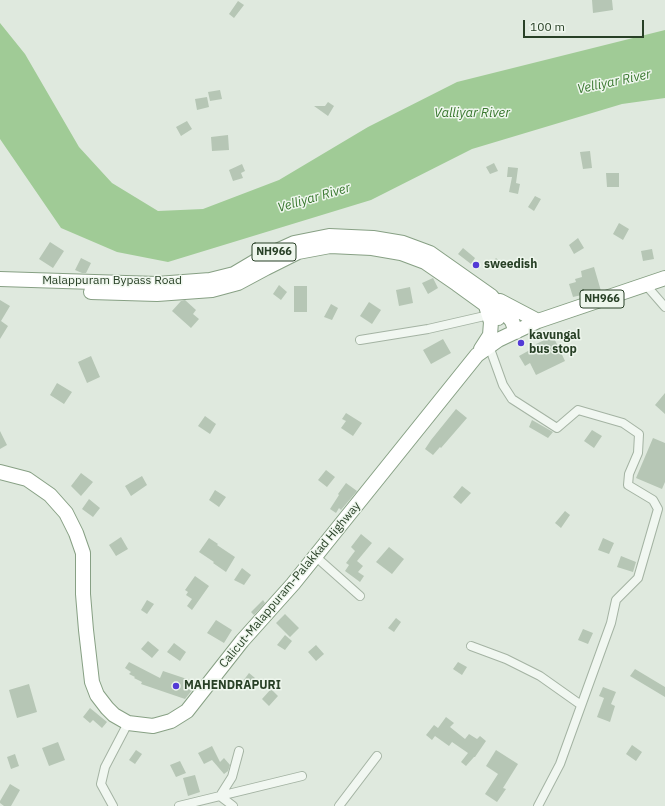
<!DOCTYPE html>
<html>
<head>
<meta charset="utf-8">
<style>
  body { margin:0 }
  #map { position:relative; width:665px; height:806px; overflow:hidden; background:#dfe9de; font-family:"IBM Plex Sans",sans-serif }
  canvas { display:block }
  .scale { position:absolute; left:523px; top:20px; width:121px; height:18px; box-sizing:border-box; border:2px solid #284026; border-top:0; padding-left:5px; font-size:12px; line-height:14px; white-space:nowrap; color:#284026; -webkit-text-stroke:3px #eef6ed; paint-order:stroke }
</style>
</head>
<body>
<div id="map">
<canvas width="665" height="806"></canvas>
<div class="scale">100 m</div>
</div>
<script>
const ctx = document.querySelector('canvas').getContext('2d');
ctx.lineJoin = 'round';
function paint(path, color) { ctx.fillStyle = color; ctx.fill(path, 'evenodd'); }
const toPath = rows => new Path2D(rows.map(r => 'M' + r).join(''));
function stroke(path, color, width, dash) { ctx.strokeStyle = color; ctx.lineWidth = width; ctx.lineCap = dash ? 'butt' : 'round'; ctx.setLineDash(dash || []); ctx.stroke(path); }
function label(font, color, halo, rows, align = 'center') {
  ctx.font = font + ' "IBM Plex Sans",sans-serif'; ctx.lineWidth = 3; ctx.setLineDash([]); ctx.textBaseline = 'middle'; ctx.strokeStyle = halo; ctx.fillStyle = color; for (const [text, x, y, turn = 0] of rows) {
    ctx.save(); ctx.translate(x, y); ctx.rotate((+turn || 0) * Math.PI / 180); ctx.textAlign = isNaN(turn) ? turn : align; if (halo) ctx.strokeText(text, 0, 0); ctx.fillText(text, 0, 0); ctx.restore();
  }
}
paint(toPath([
  [0,23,25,54,79,147,112,183,158,211,203,209,279,180,368,127,457,82,665,30,665,98,622,104,472,149,371,200,168,262,117,252,61,228,0,139]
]), '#a0cb96');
paint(toPath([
  [592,0,612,0,613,10,593,13],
  [238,1,244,5,234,18,229,14],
  [220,90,222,99,210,101,208,92],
  [207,97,209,107,197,110,195,99],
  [328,102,334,106,328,116,314,106,325,106],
  [187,121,192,129,181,136,176,127],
  [228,135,229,150,212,151,211,137],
  [590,151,592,168,583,169,580,152],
  [494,163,498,171,490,174,486,167],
  [242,164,245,171,241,173,243,178,233,181,229,170],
  [508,167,518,168,516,183,520,184,518,194,509,192,512,177,507,177],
  [606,173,619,173,619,187,607,187],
  [535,196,541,199,534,211,528,207],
  [619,223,629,229,623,240,613,234],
  [578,238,584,248,574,254,569,245],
  [50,242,64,251,53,268,39,259],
  [463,248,475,258,471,264,458,254],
  [652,249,654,259,643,261,641,251],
  [81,258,91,263,86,273,82,273,75,270],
  [496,258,503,264,498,270,491,264],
  [594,267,601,291,586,296,586,294,573,297,569,284,576,282,575,279,582,277,581,271],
  [433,278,438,288,428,294,422,283],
  [279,285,287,292,281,300,273,294],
  [294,286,307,286,307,312,294,312],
  [410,287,413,303,399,306,396,290],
  [0,300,10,306,1,321,8,326,0,339],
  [185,300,196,310,193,314,199,319,191,328,172,311,181,301],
  [369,302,381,310,372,324,360,316],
  [331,304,338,308,332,320,324,317],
  [553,336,565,361,536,375,530,363,525,366,519,356,537,346,536,344],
  [443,339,451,353,431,364,423,350],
  [91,356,100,377,87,383,78,362],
  [57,383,72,392,64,404,50,395],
  [665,393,665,414,655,405],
  [456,409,467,418,441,448,440,447,433,455,425,449,431,440],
  [346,413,362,423,353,436,341,428,346,421,342,419],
  [205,416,216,424,210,434,198,426],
  [532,420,553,432,548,438,529,427],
  [592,430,602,436,594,448,584,441],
  [0,431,7,445,0,449],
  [653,438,665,443,665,482,662,489,636,478],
  [326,470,335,477,327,487,318,480],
  [81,473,93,482,81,496,71,486],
  [142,476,147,485,131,496,125,486],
  [346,483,357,491,341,510,339,508,336,513,330,509,339,495,338,494],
  [462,486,471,493,461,504,453,497],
  [215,490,226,497,219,507,209,500],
  [89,499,100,508,93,517,82,509],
  [565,511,570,515,561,528,555,523],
  [361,534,372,543,357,561,363,566,358,572,364,576,360,582,345,571,349,565,346,563,355,551,351,547],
  [121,537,128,549,116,556,109,545],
  [209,538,218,544,217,545,235,557,226,572,213,563,214,562,199,552],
  [603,538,614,543,609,554,598,550],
  [389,547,404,559,392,574,376,562],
  [621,556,636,562,633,572,617,567],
  [242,568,251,575,244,585,234,580],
  [195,576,209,586,192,610,187,606,192,599,186,595,188,592,185,590],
  [147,600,154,604,147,614,141,610],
  [263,600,265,603,254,615,251,612],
  [285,614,299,628,290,637,276,623],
  [396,618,401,622,394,632,388,628],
  [216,620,232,630,224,643,207,633],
  [583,629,593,633,588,644,578,640],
  [285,635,292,641,285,650,277,645],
  [148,641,159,650,152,658,141,649],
  [174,643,186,652,180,661,167,652],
  [316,645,324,654,316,661,308,652],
  [129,662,160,678,163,671,196,682,193,689,185,699,141,684,142,682,134,678,135,677,129,674,131,672,125,668],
  [458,662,467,667,462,675,453,669],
  [635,669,665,687,665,697,630,676],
  [249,673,255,678,249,686,243,681],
  [29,684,37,712,17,718,9,690],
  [603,687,616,692,611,704,615,706,610,722,597,717,604,698,599,696],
  [271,689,278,696,269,706,262,699],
  [90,708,107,722,102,728,93,720,90,723,83,717],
  [446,717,454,723,450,727,465,739,469,734,477,739,480,736,486,741,475,757,474,757,466,766,461,762,468,753,452,742,449,746,435,736,432,740,426,735,434,725,438,728],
  [58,742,65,760,49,766,42,748],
  [632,745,642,752,636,761,626,754],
  [212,746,220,762,224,758,230,765,228,771,224,774,212,760,204,764,198,753],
  [136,750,142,754,135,764,129,760],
  [496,750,518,764,503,788,506,789,497,802,485,794,498,774,486,766],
  [15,754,19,766,11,769,7,757],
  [180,761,186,773,176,777,170,765],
  [195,775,200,792,188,796,183,778],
  [10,784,20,790,11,806,4,806,0,803,0,801]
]), '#b6c6b5');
const street = toPath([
  [645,284,665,307],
  [360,340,428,329,489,315],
  [489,346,503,385,512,399,557,428,578,410,623,423,639,434,638,453,629,474,628,485,653,500,658,509,638,578,616,600,611,623,560,764,538,806],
  [315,556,360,596],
  [471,646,506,659,540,676,581,705],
  [113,806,101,784,105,767,128,723],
  [179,806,302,776],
  [233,806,220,796,232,777,239,751],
  [339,806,377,756]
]);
const highway = toPath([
  [0,279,157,284,210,280,234,274,261,258,294,243,329,236,373,238,403,243,430,253,491,296,512,321,516,332],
  [91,292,157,294,212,290,238,283,266,268,298,252,330,246,372,248,401,253,425,262,457,284,486,305,498,318],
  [500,301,538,321],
  [481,349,490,335,491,322,486,306],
  [0,472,27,479,50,495,66,513,76,533,83,553,83,594,86,630,92,682,97,695,107,708,114,715,128,723,153,726,171,721,187,711,242,641,293,584,477,355,498,340,538,321,665,278]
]);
stroke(street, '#a4b3a3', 10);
stroke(highway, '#87a084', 16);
stroke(street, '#f1f7f1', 8);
stroke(highway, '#fff', 14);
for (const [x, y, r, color] of [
  [476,265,4,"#533ad6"],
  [521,343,4,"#533ad6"],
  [176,686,4,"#533ad6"]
]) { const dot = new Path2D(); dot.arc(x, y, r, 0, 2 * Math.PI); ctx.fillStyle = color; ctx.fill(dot); stroke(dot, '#eef6ed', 1.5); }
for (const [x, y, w] of [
  [274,252,44],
  [602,299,44]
]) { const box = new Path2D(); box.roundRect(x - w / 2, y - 9, w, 18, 3); ctx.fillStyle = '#eef6ed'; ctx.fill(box); stroke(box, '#284026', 1); }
label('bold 11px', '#284026', null, [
  ["NH966",274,252],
  ["NH966",602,299]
]);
label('bold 12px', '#284026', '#eef6ed', [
  ["sweedish",484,265],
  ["kavungal",529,336],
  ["bus stop",529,350],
  ["MAHENDRAPURI",184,686]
], 'left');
label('12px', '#284026', '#eef6ed', [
  ["Malappuram Bypass Road",112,281],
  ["Calicut-Malappuram-Palakkad Highway",290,585,-50]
]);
label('italic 13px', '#38772e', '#eef6ed', [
  ["Velliyar River",614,82,-12],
  ["Valliyar River",472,113],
  ["Velliyar River",314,198,-16]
]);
</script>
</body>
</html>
